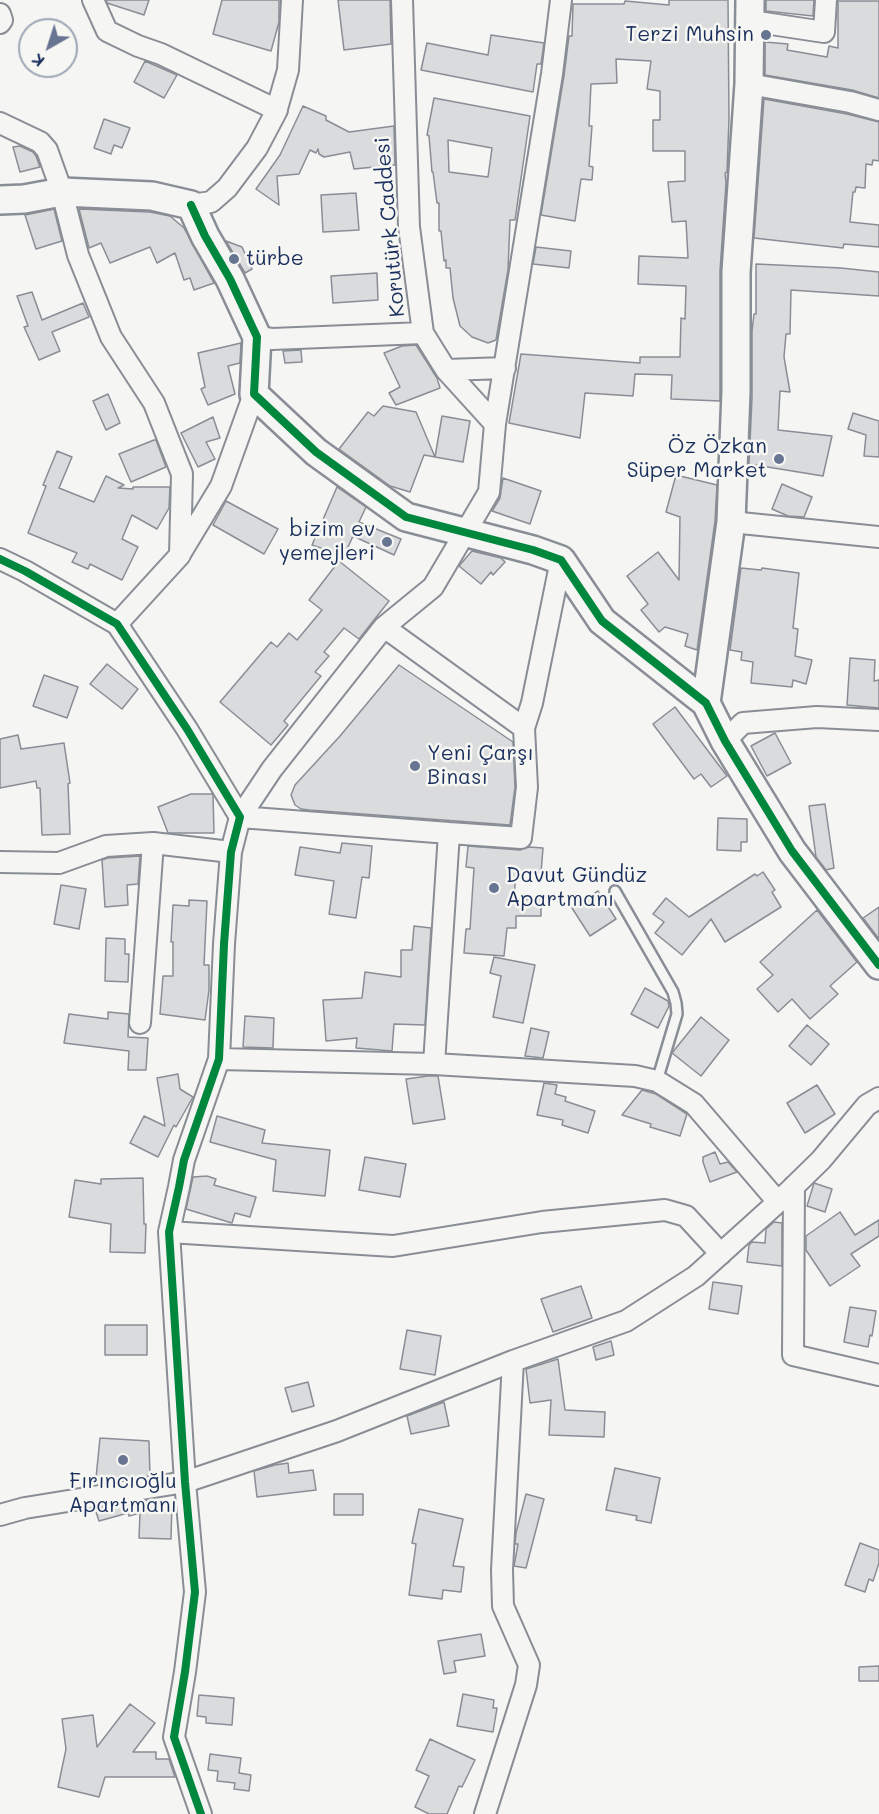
<!DOCTYPE html>
<html>
<head>
<meta charset="utf-8">
<style>
  body { margin:0 }
  #map { position:relative; width:879px; height:1814px; overflow:hidden; background:#f5f5f3; font-family:Mali,sans-serif }
  canvas { display:block }
  .north { position:absolute; left:18px; top:18px; width:60px; height:60px; box-sizing:border-box; background:#f6f6f2; border:2px solid #9ea6b7; border-radius:50%; rotate:219deg; font-size:16px; font-weight:700; line-height:24px; text-align:center; color:#1b2f5e }
  .north::after { content:''; display:block; margin:auto; width:21px; height:27px; background:#677492; clip-path:polygon(50% 0,100% 100%,50% 72%,0 100%) }
</style>
</head>
<body>
<div id="map">
<canvas width="879" height="1814"></canvas>
<div class="north">K</div>
</div>
<script>
const ctx = document.querySelector('canvas').getContext('2d');
ctx.lineJoin = 'round';
function paint(path, color) { ctx.fillStyle = color; ctx.fill(path, 'evenodd'); }
const toPath = rows => new Path2D(rows.map(r => 'M' + r).join(''));
function stroke(path, color, width, dash) { ctx.strokeStyle = color; ctx.lineWidth = width; ctx.lineCap = dash ? 'butt' : 'round'; ctx.setLineDash(dash || []); ctx.stroke(path); }
function label(font, color, halo, rows, align = 'center') {
  ctx.font = font + ' Mali,sans-serif'; ctx.lineWidth = 5; ctx.setLineDash([]); ctx.textBaseline = 'middle'; ctx.strokeStyle = halo; ctx.fillStyle = color; for (const [text, x, y, turn = 0] of rows) {
    ctx.save(); ctx.translate(x, y); ctx.rotate((+turn || 0) * Math.PI / 180); ctx.textAlign = isNaN(turn) ? turn : align; if (halo) ctx.strokeText(text, 0, 0); ctx.fillText(text, 0, 0); ctx.restore();
  }
}
const building = toPath([
  [106,0,149,0,144,15,107,3,106,0],
  [222,0,279,0,279,22,271,51,213,34,222,0],
  [338,0,390,0,391,44,344,50,338,0],
  [669,0,728,0,729,118,727,172,725,173,726,183,720,271,720,401,671,399,672,375,635,374,633,396,585,393,580,438,509,423,521,354,640,363,640,357,680,357,681,318,685,319,686,286,638,284,639,256,688,258,686,221,672,222,668,182,685,181,685,151,653,151,653,120,660,120,660,91,647,89,651,61,616,59,617,83,591,84,589,126,592,126,589,166,593,167,592,180,581,179,575,221,541,215,564,76,569,36,572,36,573,4,624,4,625,1,669,5,669,0],
  [766,0,814,0,813,16,766,11,766,0],
  [838,1,879,1,879,98,852,90,765,75,765,42,788,44,787,50,827,57,829,46,838,48,838,1],
  [491,35,544,43,541,64,537,64,533,92,421,70,427,43,488,55,491,35],
  [145,61,177,75,164,98,134,82,145,61],
  [434,98,530,116,515,220,510,220,508,270,496,340,488,343,472,337,460,326,453,298,450,268,446,268,446,260,444,261,441,231,439,231,439,203,437,203,433,172,432,172,429,136,427,135,434,98],
  [448,140,492,148,488,177,449,172,448,140],
  [764,99,847,114,879,122,879,161,873,160,872,165,866,164,865,188,856,187,855,192,853,192,850,222,879,225,879,247,844,244,843,248,754,238,764,99],
  [303,106,326,116,326,120,349,132,394,126,395,165,354,169,350,152,324,157,319,154,318,149,316,153,310,150,299,174,277,176,279,205,256,189,280,155,303,106],
  [104,119,130,128,122,148,114,145,111,154,94,148,104,119],
  [20,146,33,152,36,156,40,167,20,172,13,147,20,146],
  [356,193,359,230,323,232,321,195,356,193],
  [54,209,62,241,36,249,25,215,54,209],
  [79,209,150,212,170,216,184,228,214,283,194,290,190,278,184,280,175,253,157,263,150,247,110,263,101,243,89,248,79,209],
  [226,241,242,247,252,269,245,273,226,241],
  [536,247,571,251,569,268,533,264,536,247],
  [756,264,841,268,879,272,879,296,791,290,790,334,786,334,784,357,790,392,780,391,778,430,832,436,823,476,749,464,752,398,752,331,754,314,756,314,756,264],
  [377,273,378,300,333,303,331,276,377,273],
  [32,292,42,320,83,303,89,317,52,332,60,351,39,360,24,327,28,326,17,296,32,292],
  [241,343,240,363,228,366,235,394,208,405,201,389,205,387,198,353,241,343],
  [416,345,437,378,440,388,396,405,389,393,400,387,384,353,402,346,416,345],
  [301,350,302,362,285,363,283,351,301,350],
  [108,394,120,423,106,430,93,401,108,394],
  [383,406,416,412,435,457,424,455,410,492,390,486,339,449,368,412,374,416,383,406],
  [853,413,879,421,879,457,864,456,866,435,848,429,853,413],
  [442,416,470,421,463,462,435,457,442,416],
  [213,417,220,438,206,442,215,459,198,467,181,433,213,417],
  [154,440,156,440,166,467,131,482,119,454,154,440],
  [57,451,72,457,59,488,94,502,106,476,124,485,118,488,133,489,133,487,170,487,169,508,157,529,132,515,122,539,138,547,122,580,90,564,88,569,72,562,77,553,28,533,46,486,43,485,57,451],
  [676,475,717,485,715,521,697,650,685,646,688,634,665,627,659,632,641,610,648,604,627,576,658,552,679,580,680,517,666,512,676,475],
  [503,478,541,491,530,524,492,511,500,498,503,478],
  [782,484,812,497,804,517,788,516,772,509,782,484],
  [337,487,366,507,359,522,401,539,394,555,353,536,344,556,312,545,337,487],
  [226,501,278,529,264,554,213,525,226,501],
  [472,551,501,558,505,562,493,575,491,572,481,584,459,566,472,551],
  [339,561,389,601,359,639,344,628,324,652,329,656,315,672,321,676,284,721,288,725,271,745,220,702,271,642,277,647,289,633,297,640,322,610,309,600,339,561],
  [741,568,761,570,762,568,799,573,793,628,798,629,795,656,812,660,806,684,793,680,792,687,751,683,753,662,741,660,742,652,730,650,741,568],
  [850,658,875,660,874,681,879,680,879,708,847,705,850,658],
  [107,664,138,689,122,709,90,684,107,664],
  [399,665,513,742,515,787,510,825,309,810,301,809,295,805,291,795,295,785,340,736,399,665],
  [44,675,78,687,67,718,33,706,44,675],
  [675,707,727,776,711,787,701,774,694,779,653,724,675,707],
  [775,733,791,763,767,776,751,746,775,733],
  [18,735,21,749,64,743,70,783,68,784,70,834,42,835,40,788,37,788,36,781,0,788,0,739,18,735],
  [191,794,212,794,213,795,214,833,168,833,158,807,191,794],
  [825,804,834,868,826,870,816,857,809,806,825,804],
  [718,818,747,819,747,842,741,842,741,851,717,850,718,818],
  [342,843,372,846,369,878,362,877,356,918,329,914,334,881,295,875,300,847,340,853,342,843],
  [468,846,520,850,529,847,543,848,541,873,516,871,514,899,541,899,541,916,516,916,516,928,507,928,504,956,464,953,466,929,470,929,474,868,466,867,468,846],
  [140,856,138,884,127,885,128,905,105,907,102,860,108,858,140,856],
  [763,872,775,890,772,892,781,907,725,942,711,919,682,955,655,933,664,922,653,914,666,898,689,917,755,874,757,876,763,872],
  [61,885,86,889,79,929,54,924,61,885],
  [598,891,616,919,590,936,572,908,598,891],
  [189,900,207,901,204,965,209,965,209,990,205,1020,160,1014,163,976,173,976,173,942,171,942,173,905,189,906,189,900],
  [879,907,879,939,863,918,879,907],
  [817,910,857,962,830,986,838,994,810,1019,792,999,778,1012,757,989,773,975,760,962,817,910],
  [414,926,431,928,425,1025,394,1024,392,1051,356,1048,357,1038,326,1041,323,1000,362,998,365,972,401,977,401,950,412,950,414,926],
  [106,938,125,939,125,954,129,954,128,982,105,981,106,938],
  [494,957,535,965,523,1023,493,1017,501,976,490,973,494,957],
  [645,988,668,1001,669,1006,658,1028,631,1014,645,988],
  [108,1012,129,1014,128,1037,148,1038,146,1070,128,1070,129,1051,64,1043,69,1014,108,1019,108,1012],
  [245,1016,274,1018,273,1048,243,1047,245,1016],
  [701,1017,729,1040,701,1076,672,1053,701,1017],
  [807,1025,829,1044,811,1065,789,1046,807,1025],
  [531,1028,549,1032,543,1058,525,1056,531,1028],
  [178,1074,180,1089,193,1097,176,1127,174,1125,158,1157,130,1143,144,1116,165,1126,157,1078,178,1074],
  [428,1076,438,1076,445,1119,413,1124,406,1079,428,1076],
  [544,1083,557,1085,555,1094,566,1097,565,1101,595,1111,588,1133,562,1125,563,1120,537,1115,544,1083],
  [817,1085,835,1114,805,1133,787,1103,817,1085],
  [642,1090,656,1094,687,1114,680,1136,650,1127,651,1124,622,1115,642,1090],
  [217,1116,265,1130,262,1143,330,1150,325,1196,273,1191,276,1160,210,1142,217,1116],
  [715,1152,720,1164,728,1162,737,1172,710,1182,703,1162,703,1157,715,1152],
  [365,1157,406,1164,400,1197,359,1190,365,1157],
  [207,1176,216,1179,214,1185,256,1197,250,1217,235,1213,232,1223,186,1209,193,1177,207,1176],
  [143,1178,144,1224,146,1224,145,1253,110,1252,111,1224,69,1217,75,1180,101,1184,101,1179,143,1178],
  [814,1183,832,1189,825,1212,807,1206,814,1183],
  [840,1212,855,1235,879,1220,879,1236,851,1254,860,1266,830,1286,806,1250,806,1236,840,1212],
  [774,1222,782,1223,782,1266,747,1262,749,1245,752,1242,765,1243,766,1229,774,1222],
  [713,1282,742,1286,738,1314,709,1309,713,1282],
  [581,1286,592,1318,553,1332,541,1299,581,1286],
  [850,1307,876,1311,872,1336,870,1335,868,1347,844,1342,850,1307],
  [105,1325,147,1325,147,1355,105,1355,105,1325],
  [407,1330,441,1336,435,1375,400,1369,407,1330],
  [611,1341,614,1355,596,1360,593,1347,611,1341],
  [558,1359,565,1410,605,1412,604,1437,549,1435,551,1400,530,1403,526,1369,558,1359],
  [308,1382,314,1406,292,1412,285,1388,308,1382],
  [444,1402,449,1426,411,1434,407,1416,444,1402],
  [100,1438,149,1441,150,1476,122,1480,96,1478,100,1438],
  [288,1463,289,1473,313,1470,316,1490,257,1497,254,1471,275,1465,288,1463],
  [615,1468,660,1478,651,1523,636,1520,637,1516,606,1510,615,1468],
  [334,1494,363,1494,363,1515,334,1515,334,1494],
  [526,1494,544,1499,526,1568,514,1566,518,1544,515,1544,516,1533,526,1494],
  [151,1500,151,1501,172,1502,171,1539,139,1538,140,1513,129,1516,128,1513,99,1521,95,1509,151,1500],
  [419,1509,463,1519,453,1566,464,1567,461,1592,443,1590,442,1599,409,1595,416,1544,412,1543,419,1509],
  [860,1543,879,1550,879,1563,873,1581,869,1579,865,1592,845,1585,860,1543],
  [481,1634,485,1656,454,1661,456,1672,444,1674,438,1641,481,1634],
  [879,1666,879,1681,859,1681,859,1667,879,1666],
  [463,1694,494,1700,493,1708,497,1708,493,1732,457,1726,463,1694],
  [199,1695,234,1698,232,1725,206,1723,206,1717,197,1716,199,1695],
  [130,1704,155,1723,133,1752,156,1752,156,1759,169,1759,175,1777,105,1777,99,1797,58,1787,66,1749,62,1719,93,1715,97,1747,130,1704],
  [430,1739,475,1760,462,1787,459,1786,447,1814,429,1814,415,1807,429,1776,416,1770,430,1739],
  [210,1754,241,1758,239,1773,251,1775,249,1791,234,1789,235,1783,217,1781,218,1771,208,1770,210,1754]
]);
paint(building, '#dadbdc');
stroke(building, '#898d95', 1.5);
const lane = toPath([
  [615,891,673,992,676,1003,677,1014,657,1081]
]);
const street = toPath([
  [93,0,107,31,138,46,161,54,277,110],
  [402,0,409,227,423,333,446,370,495,424],
  [0,14,2,20,0,23],
  [751,21,824,32,826,0],
  [749,84,850,102,879,110],
  [0,123,40,142,47,150,62,192,78,255,111,337,154,403,182,474,180,555,117,624],
  [191,205,211,202,227,188,257,148,276,112,288,70,292,0],
  [257,337,272,339,423,333],
  [446,370,505,368],
  [731,522,879,537],
  [180,554,221,486,254,394],
  [0,559,25,571,117,624,187,729,240,817,231,852,224,944,219,1059,184,1160,179,1187,169,1232,185,1482,195,1592,185,1672,174,1737,201,1814],
  [384,627,524,728],
  [725,741,743,723,817,717,879,720],
  [240,817,272,769,384,627,433,587,489,492,495,424,552,74,561,0],
  [240,817,449,833],
  [0,862,59,863,106,846,153,843,231,852],
  [140,1023,153,843],
  [219,1059,434,1064,635,1076,657,1081,694,1104,778,1202],
  [434,1064,449,833,521,838,527,787,524,728,532,703,561,560],
  [794,1186,793,1355,879,1375],
  [169,1232,393,1246,542,1222,665,1210,686,1216,721,1254],
  [0,1515,25,1508,185,1482,337,1431,513,1361,626,1321,696,1276,778,1202,821,1160,867,1105,879,1098],
  [485,1814,526,1685,529,1665,503,1606,502,1570,513,1361]
]);
const secondary = toPath([
  [0,200,24,199,62,192,152,196,191,205,205,236,230,279,257,337,254,394,316,452,406,517,533,550,561,560,602,621,706,703,725,741,792,851,879,965],
  [706,703,731,522,736,391,736,272,749,84,750,0]
]);
stroke(lane, '#898d95', 14);
stroke(street, '#898d95', 24);
stroke(secondary, '#898d95', 32);
stroke(lane, '#f5f5f3', 9);
stroke(street, '#f5f5f3', 20);
stroke(secondary, '#f5f5f3', 27);
stroke(toPath([
  [191,205,205,236,230,279,257,337,254,394,316,452,406,517,533,550,561,560,602,621,706,703,725,741,792,851,879,965],
  [0,559,25,571,117,624,187,729,240,817,231,852,224,944,219,1059,184,1160,179,1187,169,1232,185,1482,195,1592,185,1672,174,1737,201,1814]
]), '#00873e', 8);
for (const [x, y, r, color] of [
  [766,35,6,"#677492"],
  [234,259,6,"#677492"],
  [779,459,6,"#677492"],
  [387,542,6,"#677492"],
  [415,766,6,"#677492"],
  [494,888,6,"#677492"],
  [123,1460,6,"#677492"]
]) { const dot = new Path2D(); dot.arc(x, y, r, 0, 2 * Math.PI); ctx.fillStyle = color; ctx.fill(dot); stroke(dot, '#f6f6f2', 2); }
label('21px', '#1b2f5e', '#f6f6f2', [
  ["Terzi Muhsin",754,35],
  ["türbe",246,259,"left"],
  ["Öz Özkan",767,447],
  ["Süper Market",767,471],
  ["bizim ev",375,530],
  ["yemejleri",375,554],
  ["Yeni Çarşı",427,754,"left"],
  ["Binası",427,778,"left"],
  ["Davut Gündüz",506,876,"left"],
  ["Apartmanı",506,900,"left"],
  ["Fırıncıoğlu",123,1482,"center"],
  ["Apartmanı",123,1506,"center"]
], 'right');
label('21px', '#1b2f5e', '#f6f6f2', [
  ["Korutürk Caddesi",390,227,-95]
]);
</script>
</body>
</html>
